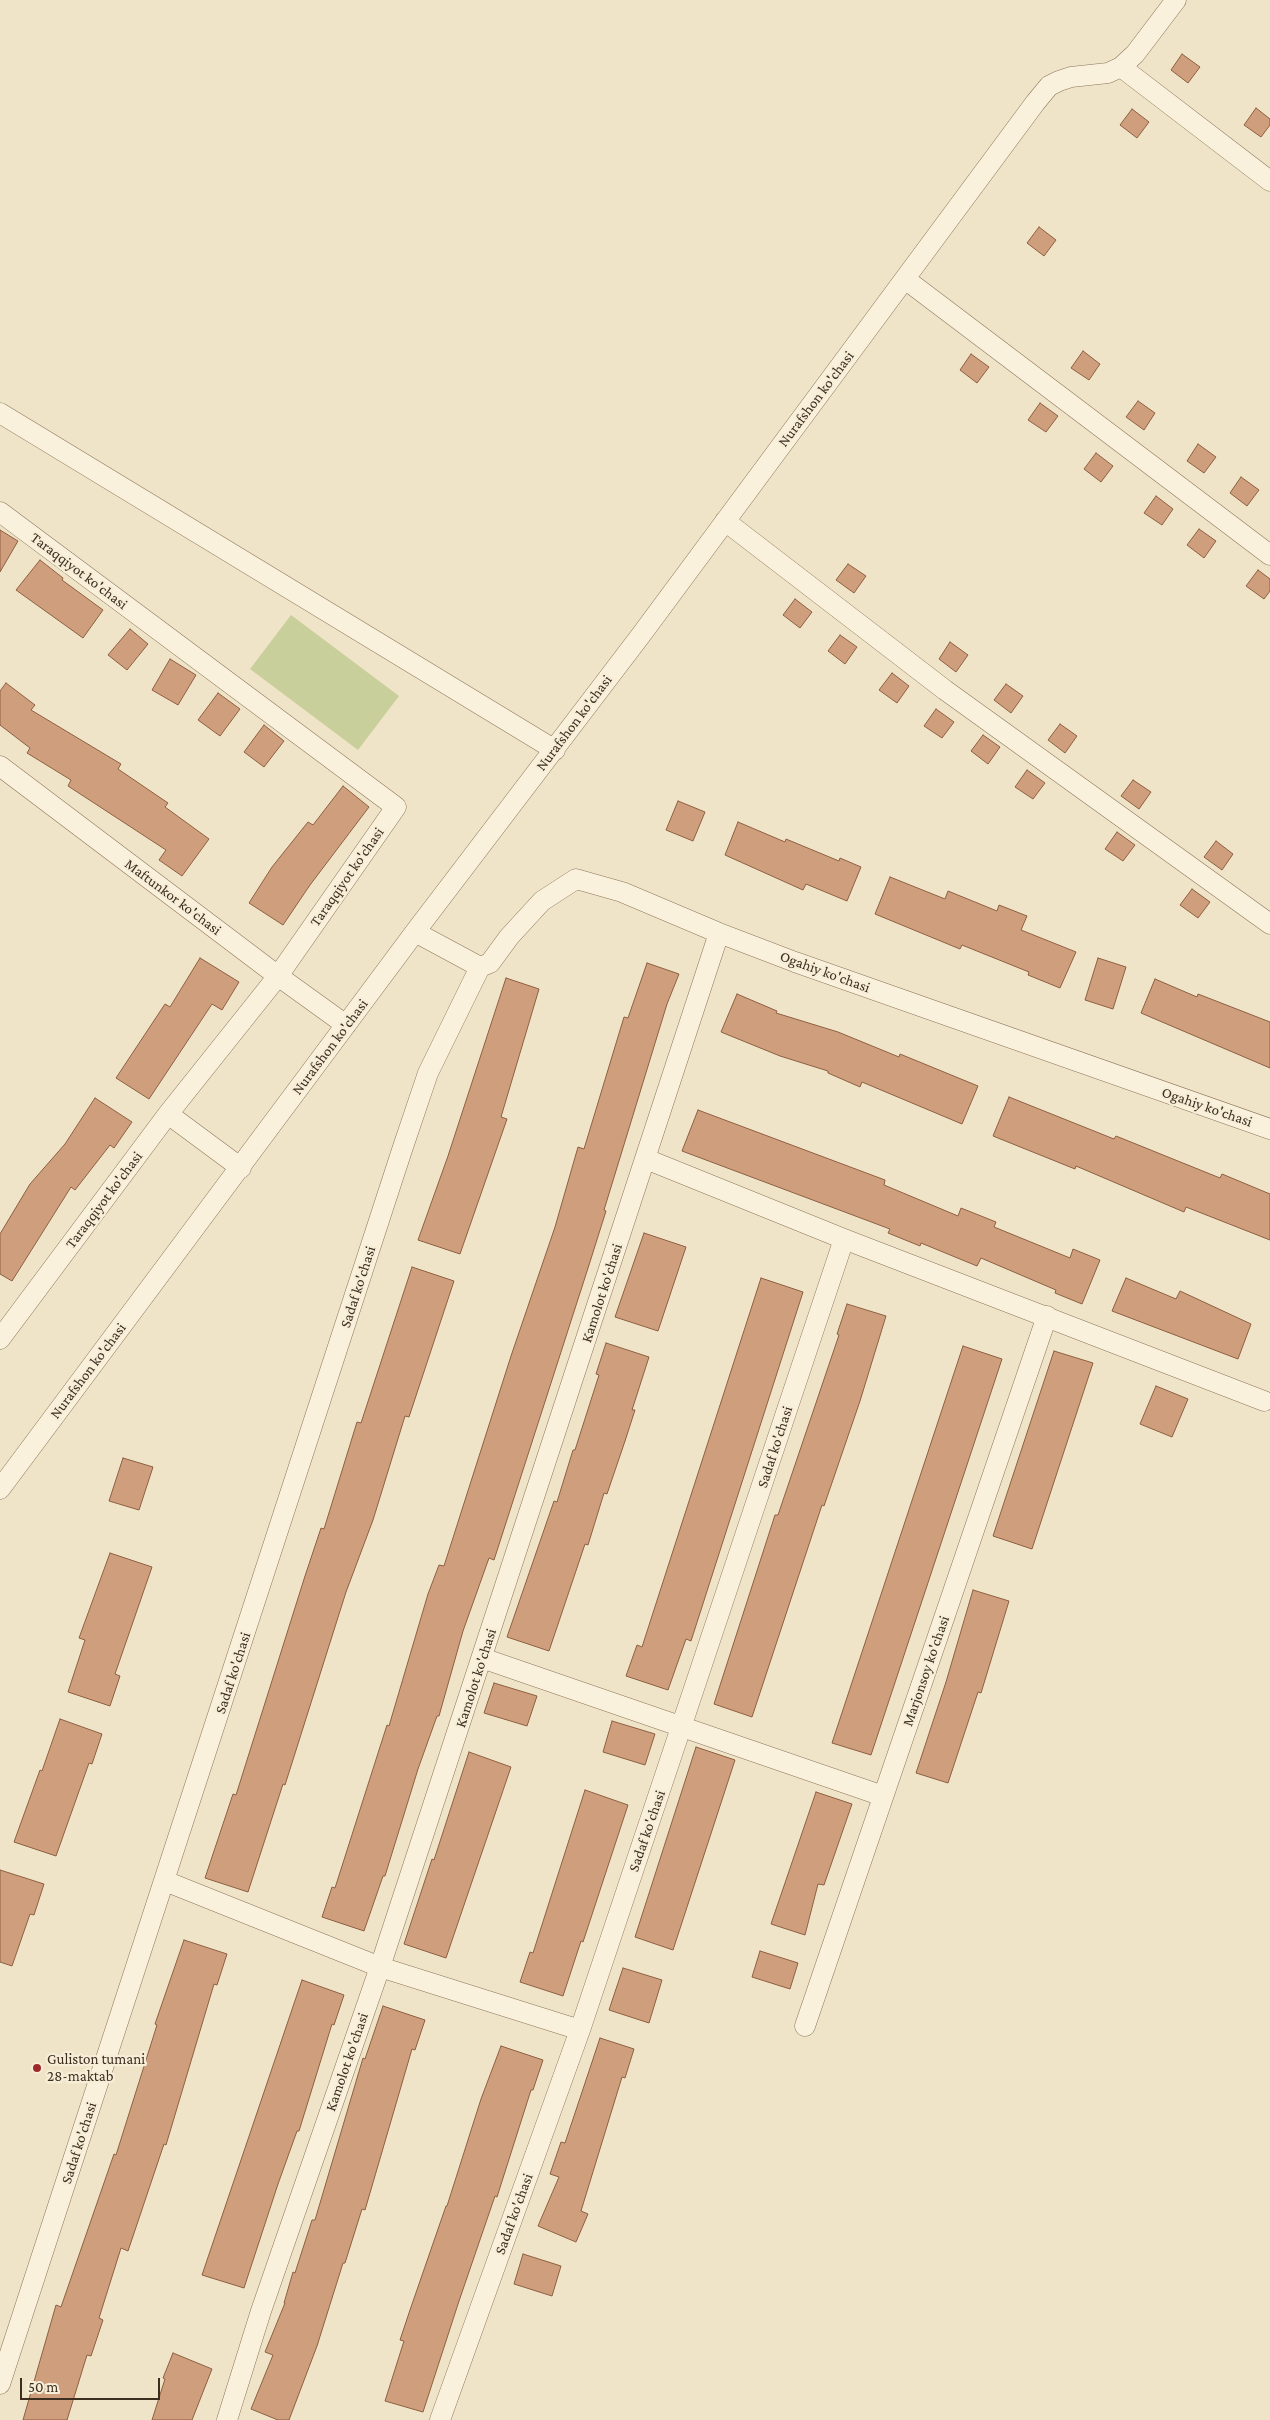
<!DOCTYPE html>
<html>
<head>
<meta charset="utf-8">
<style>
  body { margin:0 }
  #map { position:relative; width:1270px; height:2420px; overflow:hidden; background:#f0e4c8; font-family:"Crimson Pro",serif }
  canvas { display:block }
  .scale { position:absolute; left:20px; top:2378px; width:140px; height:22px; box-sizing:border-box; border:2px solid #3d2e20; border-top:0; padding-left:6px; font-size:15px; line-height:18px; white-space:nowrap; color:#3d2e20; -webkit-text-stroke:4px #f7eed8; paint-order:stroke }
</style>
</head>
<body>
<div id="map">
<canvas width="1270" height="2420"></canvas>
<div class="scale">50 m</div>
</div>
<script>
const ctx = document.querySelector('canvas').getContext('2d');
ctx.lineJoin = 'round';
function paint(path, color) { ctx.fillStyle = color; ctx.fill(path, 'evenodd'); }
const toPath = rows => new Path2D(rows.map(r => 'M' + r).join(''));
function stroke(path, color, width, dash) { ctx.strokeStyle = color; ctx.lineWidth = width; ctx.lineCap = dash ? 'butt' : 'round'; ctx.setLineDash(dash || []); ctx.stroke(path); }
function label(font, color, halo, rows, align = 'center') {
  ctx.font = font + ' "Crimson Pro",serif'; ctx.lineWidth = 4.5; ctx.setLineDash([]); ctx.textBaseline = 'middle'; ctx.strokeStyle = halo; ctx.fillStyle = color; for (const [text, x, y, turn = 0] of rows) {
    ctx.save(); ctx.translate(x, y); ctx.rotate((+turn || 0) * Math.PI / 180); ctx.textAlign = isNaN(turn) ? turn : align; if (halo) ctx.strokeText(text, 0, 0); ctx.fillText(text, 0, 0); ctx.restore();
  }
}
paint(toPath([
  [291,615,399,696,358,750,250,669]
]), '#c9cf9b');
const building = toPath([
  [1182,54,1200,67,1188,83,1171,70,1182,54],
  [1256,108,1270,119,1270,125,1261,137,1244,125,1256,108],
  [1132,109,1149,122,1137,138,1120,125,1132,109],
  [1039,227,1056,240,1044,256,1027,243,1039,227],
  [1083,351,1100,364,1089,380,1071,368,1083,351],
  [971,354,989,367,977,383,960,370,971,354],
  [1138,401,1155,413,1144,430,1126,417,1138,401],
  [1040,403,1058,416,1046,432,1028,420,1040,403],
  [1198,444,1216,457,1204,473,1187,461,1198,444],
  [1096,453,1113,466,1101,482,1084,469,1096,453],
  [1241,477,1259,490,1247,506,1230,493,1241,477],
  [1156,496,1173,509,1162,525,1144,513,1156,496],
  [1199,529,1216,541,1204,558,1187,545,1199,529],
  [0,530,18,541,0,572,0,530],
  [40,560,63,578,62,580,103,610,83,638,16,590,40,560],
  [848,564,866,576,854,593,836,580,848,564],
  [1258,570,1270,579,1270,591,1264,599,1246,586,1258,570],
  [795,599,812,612,800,628,783,615,795,599],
  [130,629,148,644,127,670,108,655,130,629],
  [840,635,857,647,845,664,828,651,840,635],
  [950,642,968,655,956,672,939,659,950,642],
  [170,659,196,675,178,705,152,690,170,659],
  [892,673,909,686,897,703,879,690,892,673],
  [6,683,35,705,31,710,121,764,118,769,168,803,165,807,209,839,182,876,159,860,166,850,68,786,71,780,27,753,30,748,0,725,0,691,6,683],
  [1006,684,1023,696,1011,713,994,700,1006,684],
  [218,693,240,709,220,736,198,720,218,693],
  [936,709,954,722,942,738,924,726,936,709],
  [1060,724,1077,736,1065,753,1048,740,1060,724],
  [264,725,284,741,264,767,244,752,264,725],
  [983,735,1000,747,988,764,971,751,983,735],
  [1027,770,1045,783,1033,799,1015,787,1027,770],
  [1133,780,1151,792,1139,809,1121,796,1133,780],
  [343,786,369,807,310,885,283,925,249,903,272,867,308,822,313,825,343,786],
  [678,801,705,812,693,841,666,830,678,801],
  [738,822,785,842,786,839,839,861,840,858,861,867,847,901,806,884,803,890,725,855,738,822],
  [1117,832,1135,845,1123,861,1105,849,1117,832],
  [1216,841,1233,854,1222,870,1204,857,1216,841],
  [890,877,945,899,948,891,997,911,999,905,1027,916,1021,930,1076,952,1060,988,1028,975,1029,972,962,945,960,949,875,914,890,877],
  [1192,889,1210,902,1198,918,1180,905,1192,889],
  [200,958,239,982,222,1010,212,1004,149,1099,116,1078,165,1004,170,1007,200,958],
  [1098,958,1126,967,1113,1009,1085,1000,1098,958],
  [647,963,679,974,667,1004,604,1210,606,1211,589,1265,494,1560,489,1558,463,1631,439,1716,437,1716,418,1769,385,1876,383,1876,364,1931,322,1917,332,1887,335,1888,387,1725,389,1726,428,1594,439,1565,444,1566,511,1356,555,1227,578,1147,584,1149,624,1017,628,1018,647,963],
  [506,978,539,989,501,1117,507,1119,460,1254,418,1240,448,1156,506,978],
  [1155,979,1197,997,1198,994,1270,1022,1270,1068,1141,1013,1155,979],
  [737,994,777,1011,776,1013,838,1032,899,1057,900,1054,978,1086,962,1124,862,1082,860,1087,828,1073,828,1071,780,1056,721,1032,737,994],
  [1009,1097,1114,1139,1116,1136,1220,1178,1222,1174,1270,1194,1270,1240,1186,1207,1184,1212,1076,1166,1075,1169,993,1136,1009,1097],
  [95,1098,132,1122,114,1148,110,1145,75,1190,71,1187,12,1281,0,1274,0,1234,30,1184,65,1144,95,1098],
  [698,1110,885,1180,884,1185,958,1216,961,1208,996,1222,994,1227,1070,1258,1073,1249,1100,1260,1082,1304,1055,1293,1056,1290,981,1258,977,1266,921,1243,920,1246,888,1233,890,1229,682,1151,698,1110],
  [644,1233,686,1247,658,1331,615,1317,644,1233],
  [412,1267,454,1281,409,1417,405,1416,373,1520,346,1592,285,1785,283,1784,248,1892,205,1878,233,1794,236,1795,305,1576,321,1528,324,1529,357,1422,361,1423,412,1267],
  [761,1278,803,1292,691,1641,686,1639,668,1690,626,1676,637,1645,642,1647,761,1278],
  [1126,1278,1176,1299,1180,1291,1251,1324,1238,1359,1112,1311,1126,1278],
  [847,1304,886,1316,860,1401,824,1506,822,1505,752,1717,714,1704,775,1515,778,1515,839,1335,837,1334,847,1304],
  [606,1343,649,1357,632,1410,635,1410,625,1441,607,1494,604,1493,588,1545,585,1544,549,1651,507,1637,554,1501,557,1502,573,1450,575,1450,599,1375,596,1374,606,1343],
  [963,1346,1002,1359,871,1755,832,1743,963,1346],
  [1054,1351,1093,1363,1032,1549,993,1536,1054,1351],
  [1156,1386,1188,1399,1172,1437,1140,1424,1156,1386],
  [123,1458,153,1467,139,1510,109,1501,123,1458],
  [110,1553,152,1567,115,1674,120,1676,110,1706,68,1692,85,1640,79,1638,110,1553],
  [973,1590,1009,1601,981,1693,978,1692,948,1783,916,1773,946,1682,973,1590],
  [494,1683,537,1696,527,1726,484,1713,494,1683],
  [60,1719,102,1734,92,1764,89,1763,56,1856,14,1842,40,1770,42,1771,60,1719],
  [612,1721,655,1734,645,1765,603,1752,612,1721],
  [696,1747,735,1760,673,1950,635,1937,696,1747],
  [469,1752,511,1767,446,1958,404,1944,432,1859,434,1860,469,1752],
  [585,1790,628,1805,583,1942,581,1941,563,1996,520,1982,530,1952,533,1953,585,1790],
  [816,1792,852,1804,824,1885,818,1884,805,1935,771,1924,816,1792],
  [0,1870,44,1884,34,1915,30,1914,12,1966,0,1962,0,1870],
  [184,1940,227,1954,217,1985,214,1984,166,2145,164,2144,128,2251,121,2248,99,2318,103,2320,91,2356,87,2355,67,2420,23,2420,56,2305,61,2307,114,2154,116,2155,157,2025,155,2024,184,1940],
  [760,1951,798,1963,790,1989,752,1977,760,1951],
  [623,1968,662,1980,649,2023,609,2010,623,1968],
  [302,1980,344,1995,334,2025,332,2024,299,2131,297,2131,278,2184,244,2288,202,2275,302,1980],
  [383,2006,425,2020,415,2050,412,2049,365,2210,362,2209,345,2263,343,2263,317,2346,289,2420,278,2420,251,2409,273,2355,265,2352,285,2303,284,2303,293,2272,295,2273,312,2220,315,2220,363,2058,365,2059,383,2006],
  [600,2038,634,2049,625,2078,622,2077,581,2211,588,2214,576,2242,538,2226,559,2177,550,2174,561,2142,565,2143,600,2038],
  [501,2046,543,2060,533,2090,531,2090,497,2197,495,2196,459,2301,423,2412,385,2401,404,2341,400,2340,410,2310,446,2206,447,2206,481,2099,501,2046],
  [523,2254,561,2266,552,2296,514,2284,523,2254],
  [173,2353,212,2369,192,2420,152,2420,165,2379,163,2378,173,2353]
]);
paint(building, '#cf9f7d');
stroke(building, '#8d5f41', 1);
const minor = toPath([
  [1121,67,1270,181],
  [905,279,1270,555],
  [0,413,555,750],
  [0,512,396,807,278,976,168,1114,0,1339],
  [725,521,945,690,1270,924],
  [0,766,278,976,346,1025],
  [415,932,480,967,490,963,509,937,542,901,576,879,622,892,719,933,795,962,1270,1129],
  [168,1114,241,1168],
  [646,1159,844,1239,1264,1401],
  [0,1489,415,932,641,635,1035,103,1049,86,1059,81,1071,77,1108,73,1121,67,1135,54,1176,0],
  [482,1658,883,1796],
  [165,1881,380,1967,580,2030],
  [805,2026,1047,1316],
  [0,2384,402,1150,428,1073,480,967],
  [227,2420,261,2311,380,1967,719,933],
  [440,2420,580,2030,844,1239]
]);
stroke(minor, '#8d765c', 21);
stroke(minor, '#faf1dc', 20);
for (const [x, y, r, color] of [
  [37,2068,5,"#9e2a2b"]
]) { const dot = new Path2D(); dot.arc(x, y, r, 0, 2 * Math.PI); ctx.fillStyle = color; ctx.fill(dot); stroke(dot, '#f7eed8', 2); }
label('15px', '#3d2e20', '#f7eed8', [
  ["Nurafshon ko'chasi",816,399,-53],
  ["Taraqqiyot ko'chasi",79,571,37],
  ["Nurafshon ko'chasi",574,723,-53],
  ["Taraqqiyot ko'chasi",347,877,-55],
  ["Maftunkor ko'chasi",173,897,37],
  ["Ogahiy ko'chasi",825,972,20],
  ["Nurafshon ko'chasi",330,1047,-53],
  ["Ogahiy ko'chasi",1207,1107,19],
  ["Taraqqiyot ko'chasi",104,1200,-53],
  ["Sadaf ko'chasi",358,1287,-72],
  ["Kamolot ko'chasi",602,1293,-72],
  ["Nurafshon ko'chasi",88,1371,-53],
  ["Sadaf ko'chasi",775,1447,-72],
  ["Marjonsoy ko'chasi",926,1671,-71],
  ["Sadaf ko'chasi",233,1673,-72],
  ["Kamolot ko'chasi",476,1678,-72],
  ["Sadaf ko'chasi",647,1831,-71],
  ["Kamolot ko'chasi",347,2062,-71],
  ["Sadaf ko'chasi",79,2143,-72],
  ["Sadaf ko'chasi",514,2214,-70]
]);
label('15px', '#3d2e20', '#f7eed8', [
  ["Guliston tumani",47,2059],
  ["28-maktab",47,2076]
], 'left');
</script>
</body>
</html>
